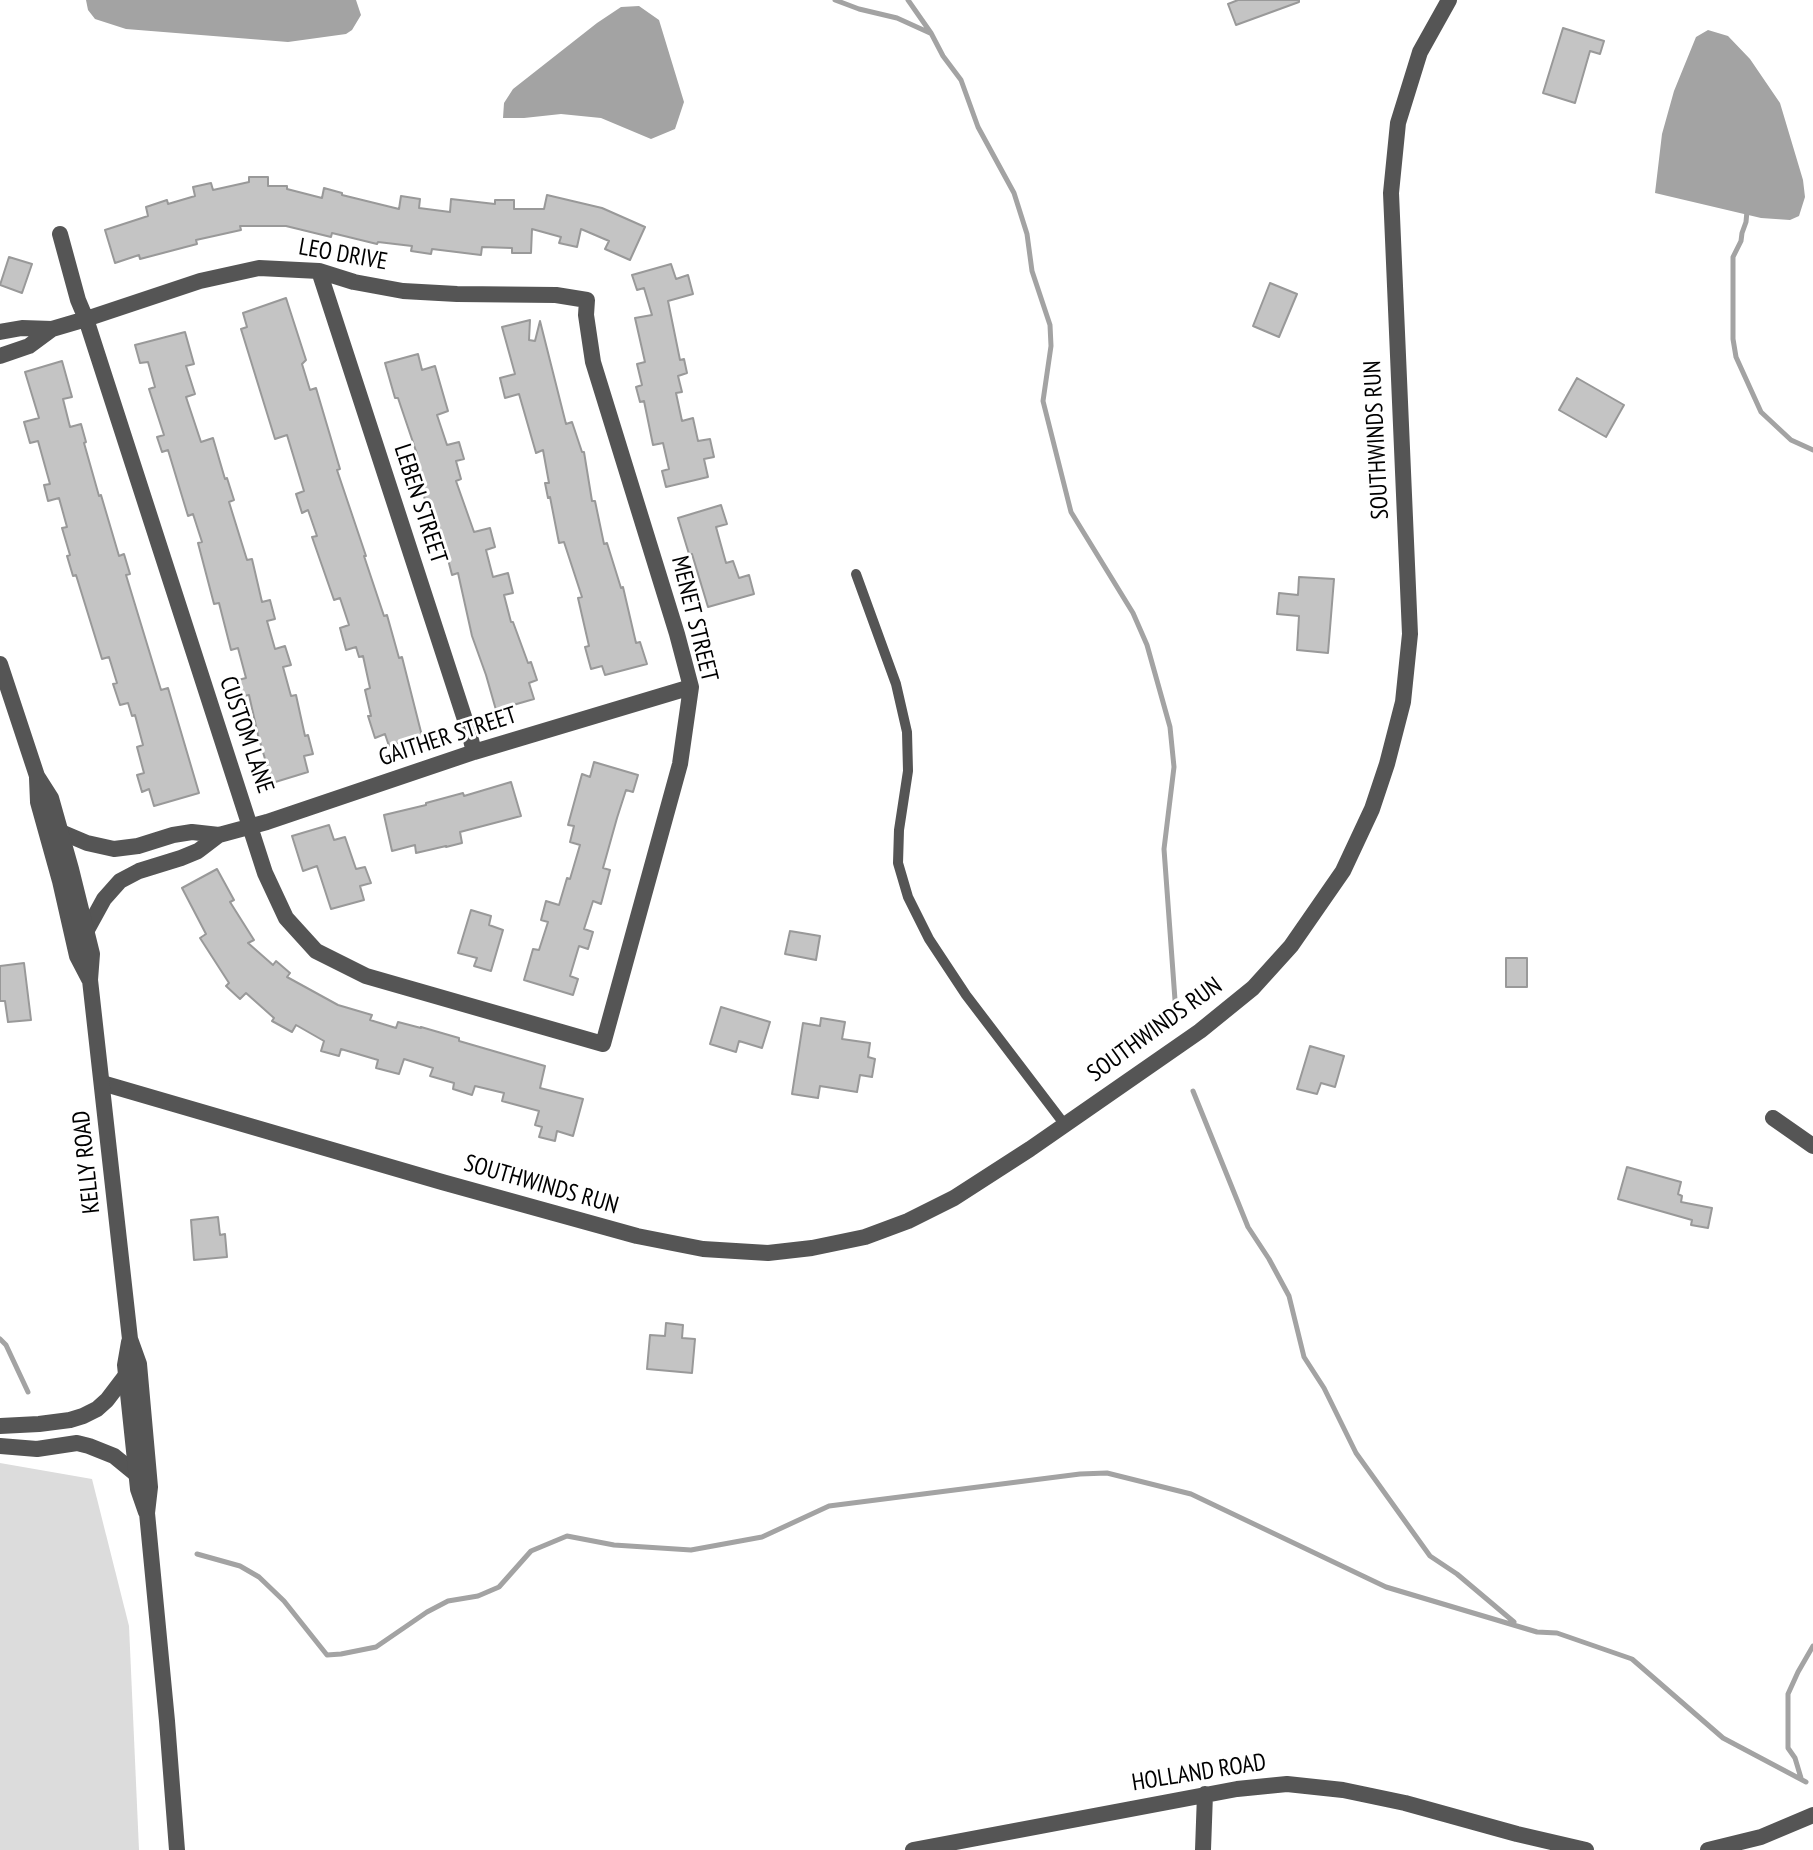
<!DOCTYPE html>
<html>
<head>
<meta charset="utf-8">
<style>
  body { margin:0 }
  canvas { display:block; background:#fff }
</style>
</head>
<body>
<canvas width="1813" height="1850"></canvas>
<script>
const ctx = document.querySelector('canvas').getContext('2d');
ctx.lineJoin = 'round';
function paint(path, color) { ctx.fillStyle = color; ctx.fill(path, 'evenodd'); }
const toPath = rows => new Path2D(rows.map(r => 'M' + r).join(''));
function stroke(path, color, width, dash) { ctx.strokeStyle = color; ctx.lineWidth = width; ctx.lineCap = dash ? 'butt' : 'round'; ctx.setLineDash(dash || []); ctx.stroke(path); }
function label(font, color, halo, rows, align = 'center') {
  ctx.font = font + ' "PT Sans Narrow",sans-serif'; ctx.lineWidth = 6; ctx.setLineDash([]); ctx.textBaseline = 'middle'; ctx.strokeStyle = halo; ctx.fillStyle = color; for (const [text, x, y, turn = 0] of rows) {
    ctx.save(); ctx.translate(x, y); ctx.rotate((+turn || 0) * Math.PI / 180); ctx.textAlign = isNaN(turn) ? turn : align; if (halo) ctx.strokeText(text, 0, 0); ctx.fillText(text, 0, 0); ctx.restore();
  }
}
paint(toPath([
  [0,1463,92,1479,129,1626,139,1850,0,1850]
]), '#dcdcdc');
paint(toPath([
  [86,0,356,0,361,15,352,30,346,34,288,42,126,29,95,19,88,10],
  [639,6,659,20,684,102,675,129,651,139,601,118,561,114,524,118,503,118,504,103,513,89,597,23,621,7],
  [1708,30,1728,36,1750,59,1780,103,1803,180,1805,197,1799,216,1790,220,1761,218,1655,193,1662,134,1674,91,1696,37]
]), '#a3a3a3');
stroke(toPath([
  [835,0,859,9,897,18,930,33],
  [908,0,931,33,943,56,961,80,978,127,1014,193,1027,234,1032,271,1050,325,1051,346,1043,401,1071,512,1133,613,1147,645,1170,727,1174,767,1164,849,1175,1000],
  [1747,211,1746,222,1742,233,1741,241,1733,257,1733,339,1736,357,1761,412,1791,440,1813,450],
  [1193,1091,1248,1227,1269,1259,1289,1296,1304,1357,1324,1388,1356,1453,1430,1556,1457,1574,1514,1622],
  [0,1339,6,1345,28,1392],
  [197,1554,240,1566,259,1577,284,1601,327,1655,341,1654,376,1647,427,1612,448,1601,478,1596,499,1587,531,1551,567,1536,614,1545,691,1550,762,1537,829,1506,1080,1474,1107,1473,1191,1494,1386,1587,1537,1632,1557,1633,1632,1659,1723,1738,1806,1782],
  [1801,1778,1795,1758,1788,1748,1788,1694,1798,1672,1813,1646]
]), '#a3a3a3', 5);
const building = toPath([
  [1238,0,1299,0,1299,2,1236,25,1228,4,1238,0],
  [1563,28,1604,41,1600,54,1590,51,1575,103,1543,93,1563,28],
  [249,177,268,177,268,186,287,186,287,189,322,198,324,188,342,193,342,195,399,209,401,196,420,199,419,208,450,212,451,199,495,204,495,200,514,200,514,209,544,209,547,195,602,208,645,227,630,260,605,249,609,241,581,229,577,247,559,243,561,237,532,229,531,253,512,253,512,248,482,247,481,255,432,249,431,254,411,251,412,246,378,242,377,244,332,233,331,237,286,226,240,226,241,230,196,240,197,244,140,259,139,255,115,263,105,230,148,216,146,207,167,200,168,204,195,196,193,187,211,183,213,190,249,182,249,177],
  [9,257,32,264,22,293,0,285,9,257],
  [671,264,676,279,688,275,693,294,668,301,680,360,684,359,687,373,678,376,682,392,676,393,682,421,693,418,698,441,710,439,714,457,704,459,708,477,666,487,662,471,669,469,663,443,653,445,644,401,640,402,636,387,642,385,637,364,645,362,635,318,652,315,644,288,637,290,632,275,671,264],
  [1270,283,1297,294,1279,337,1253,326,1270,283],
  [286,298,306,360,302,364,310,390,316,388,340,469,337,470,366,556,364,556,384,616,387,615,399,658,402,657,422,736,389,746,385,734,375,738,368,716,371,716,365,690,370,688,363,656,359,657,356,647,346,650,340,628,349,625,340,598,334,600,312,537,317,536,308,510,302,513,296,494,304,491,287,435,275,439,241,329,247,327,243,313,286,298],
  [530,320,529,340,535,341,540,321,566,424,572,422,582,452,584,452,592,501,595,501,604,544,607,543,621,588,623,587,636,643,640,642,647,664,605,675,602,666,591,669,585,647,589,646,578,598,582,597,564,542,559,543,550,497,548,498,545,483,549,483,543,450,536,453,519,394,505,398,500,378,515,374,502,327,530,320],
  [185,332,194,364,186,366,195,394,186,397,201,442,213,438,225,479,227,478,234,500,229,502,247,560,252,559,262,602,270,600,275,619,267,621,275,649,285,646,291,665,283,667,291,696,296,695,305,736,308,735,313,754,304,756,308,772,272,783,258,735,249,695,243,696,238,680,246,678,238,648,231,650,219,603,214,604,198,543,202,542,193,514,188,516,168,450,162,452,157,437,164,435,149,389,155,387,148,362,140,363,135,345,185,332],
  [418,354,422,370,435,366,448,411,437,415,447,445,459,442,464,459,456,461,461,479,456,481,474,532,490,528,495,547,486,550,493,577,508,573,513,593,504,595,511,622,513,622,528,663,531,662,537,680,529,683,534,699,496,710,486,675,472,636,458,573,452,575,441,532,438,534,425,500,414,455,417,454,398,398,395,398,385,363,418,354],
  [62,361,72,397,63,399,70,427,81,424,86,442,84,443,99,496,101,495,119,556,124,554,130,574,126,575,161,690,168,688,199,793,154,806,149,789,142,792,137,775,144,773,137,747,143,745,135,715,132,716,128,703,120,705,113,684,117,683,109,657,102,659,76,575,73,576,67,556,70,555,62,528,67,527,59,498,48,501,44,485,50,484,38,441,30,443,24,422,39,418,25,372,62,361],
  [1577,378,1624,405,1606,437,1559,410,1577,378],
  [721,505,727,524,716,527,726,563,733,561,739,578,749,575,754,594,708,607,692,554,689,554,678,518,721,505],
  [1299,577,1334,579,1328,653,1297,650,1299,616,1277,614,1279,593,1298,595,1299,577],
  [594,762,638,775,633,792,626,790,617,818,603,868,610,870,601,904,593,901,584,929,593,932,588,949,579,946,570,976,578,979,573,995,524,980,533,949,539,950,548,922,541,920,546,901,559,905,567,878,570,879,580,845,570,842,574,826,568,825,582,774,590,777,594,762],
  [511,782,521,816,460,832,462,843,446,847,446,846,416,853,415,845,392,851,384,815,426,805,426,803,463,793,464,796,511,782],
  [329,825,334,840,345,837,356,869,365,867,371,883,360,886,364,900,331,909,317,866,303,871,292,836,329,825],
  [217,869,234,900,230,902,254,940,248,943,273,965,276,961,290,973,287,977,338,1005,372,1015,370,1020,396,1028,398,1022,421,1028,421,1027,459,1038,459,1041,545,1066,540,1088,583,1099,573,1136,557,1131,555,1141,539,1137,542,1127,535,1125,539,1111,502,1101,504,1093,475,1086,472,1095,453,1089,454,1083,430,1076,433,1068,404,1059,399,1074,376,1068,378,1060,341,1049,339,1056,321,1051,324,1041,296,1025,292,1032,272,1021,274,1018,246,993,240,999,226,986,229,983,200,938,206,934,182,888,217,869],
  [471,910,491,916,489,925,503,930,491,971,474,966,477,958,458,953,471,910],
  [790,931,820,936,816,960,785,954,790,931],
  [1506,958,1527,958,1527,987,1506,987,1506,958],
  [24,963,31,1020,8,1022,5,1001,0,1001,0,966,24,963],
  [721,1007,770,1022,762,1048,739,1041,736,1052,710,1044,721,1007],
  [821,1018,845,1022,842,1039,870,1043,868,1057,875,1059,872,1077,860,1075,857,1092,820,1086,818,1098,792,1094,803,1023,820,1026,821,1018],
  [1310,1046,1344,1056,1335,1087,1321,1083,1317,1094,1297,1089,1310,1046],
  [1627,1167,1681,1182,1678,1194,1682,1196,1681,1202,1712,1208,1708,1228,1691,1225,1692,1220,1618,1199,1627,1167],
  [218,1217,220,1235,225,1234,227,1257,194,1260,191,1220,218,1217],
  [666,1323,683,1325,682,1338,695,1339,692,1373,647,1369,650,1335,665,1336,666,1323]
]);
paint(building, '#c4c4c4');
stroke(building, '#999', 2);
stroke(toPath([
  [856,574,896,684,907,732,908,771,899,830,898,863,908,897,929,939,966,995,1065,1125]
]), '#555', 10);
stroke(toPath([
  [319,271,469,732,474,752],
  [0,332,22,328,52,329,86,319,200,281,259,268,319,271,354,282,403,291,457,294,556,295,587,300,586,315,593,362,677,634,691,687,680,764,603,1044,366,976,316,951,286,918,265,873,86,319,78,300,60,234],
  [0,356,29,346,52,329],
  [61,832,87,843,114,849,138,846,173,835,192,832,219,835],
  [87,930,104,899,120,881,139,871,181,858,198,851,219,835,267,822,474,752,691,687],
  [102,1083,442,1182,637,1236,703,1249,768,1253,812,1248,865,1237,908,1221,954,1198,1030,1149,1200,1031,1253,988,1291,946,1343,871,1372,809,1387,764,1403,702,1410,634,1391,193,1398,123,1420,52,1449,0],
  [1773,1118,1813,1146],
  [0,1426,39,1424,70,1420,83,1416,97,1409,107,1400,126,1375],
  [0,1446,37,1449,77,1443,89,1446,114,1456,136,1474],
  [913,1850,1237,1789,1287,1784,1343,1790,1405,1803,1517,1834,1586,1850],
  [1203,1850,1205,1794],
  [1708,1850,1761,1837,1813,1815]
]), '#555', 16);
stroke(toPath([
  [0,664,37,776,51,798,71,869,92,954,90,980,130,1339,139,1364,150,1487,147,1513,167,1721,177,1850],
  [37,778,38,802,60,881,77,956,89,979],
  [129,1342,125,1365,138,1489,146,1512]
]), '#555', 16);
label('24px', '#000', '#fff', [
  ["LEO DRIVE",343,255,10],
  ["SOUTHWINDS RUN",1377,440,-93],
  ["LEBEN STREET",420,504,72],
  ["MENET STREET",694,619,76],
  ["CUSTOM LANE",246,735,71],
  ["GAITHER STREET",448,737,-18],
  ["SOUTHWINDS RUN",1155,1030,-36],
  ["KELLY ROAD",87,1162,-96],
  ["SOUTHWINDS RUN",541,1185,16],
  ["HOLLAND ROAD",1199,1773,-9]
]);
</script>
</body>
</html>
